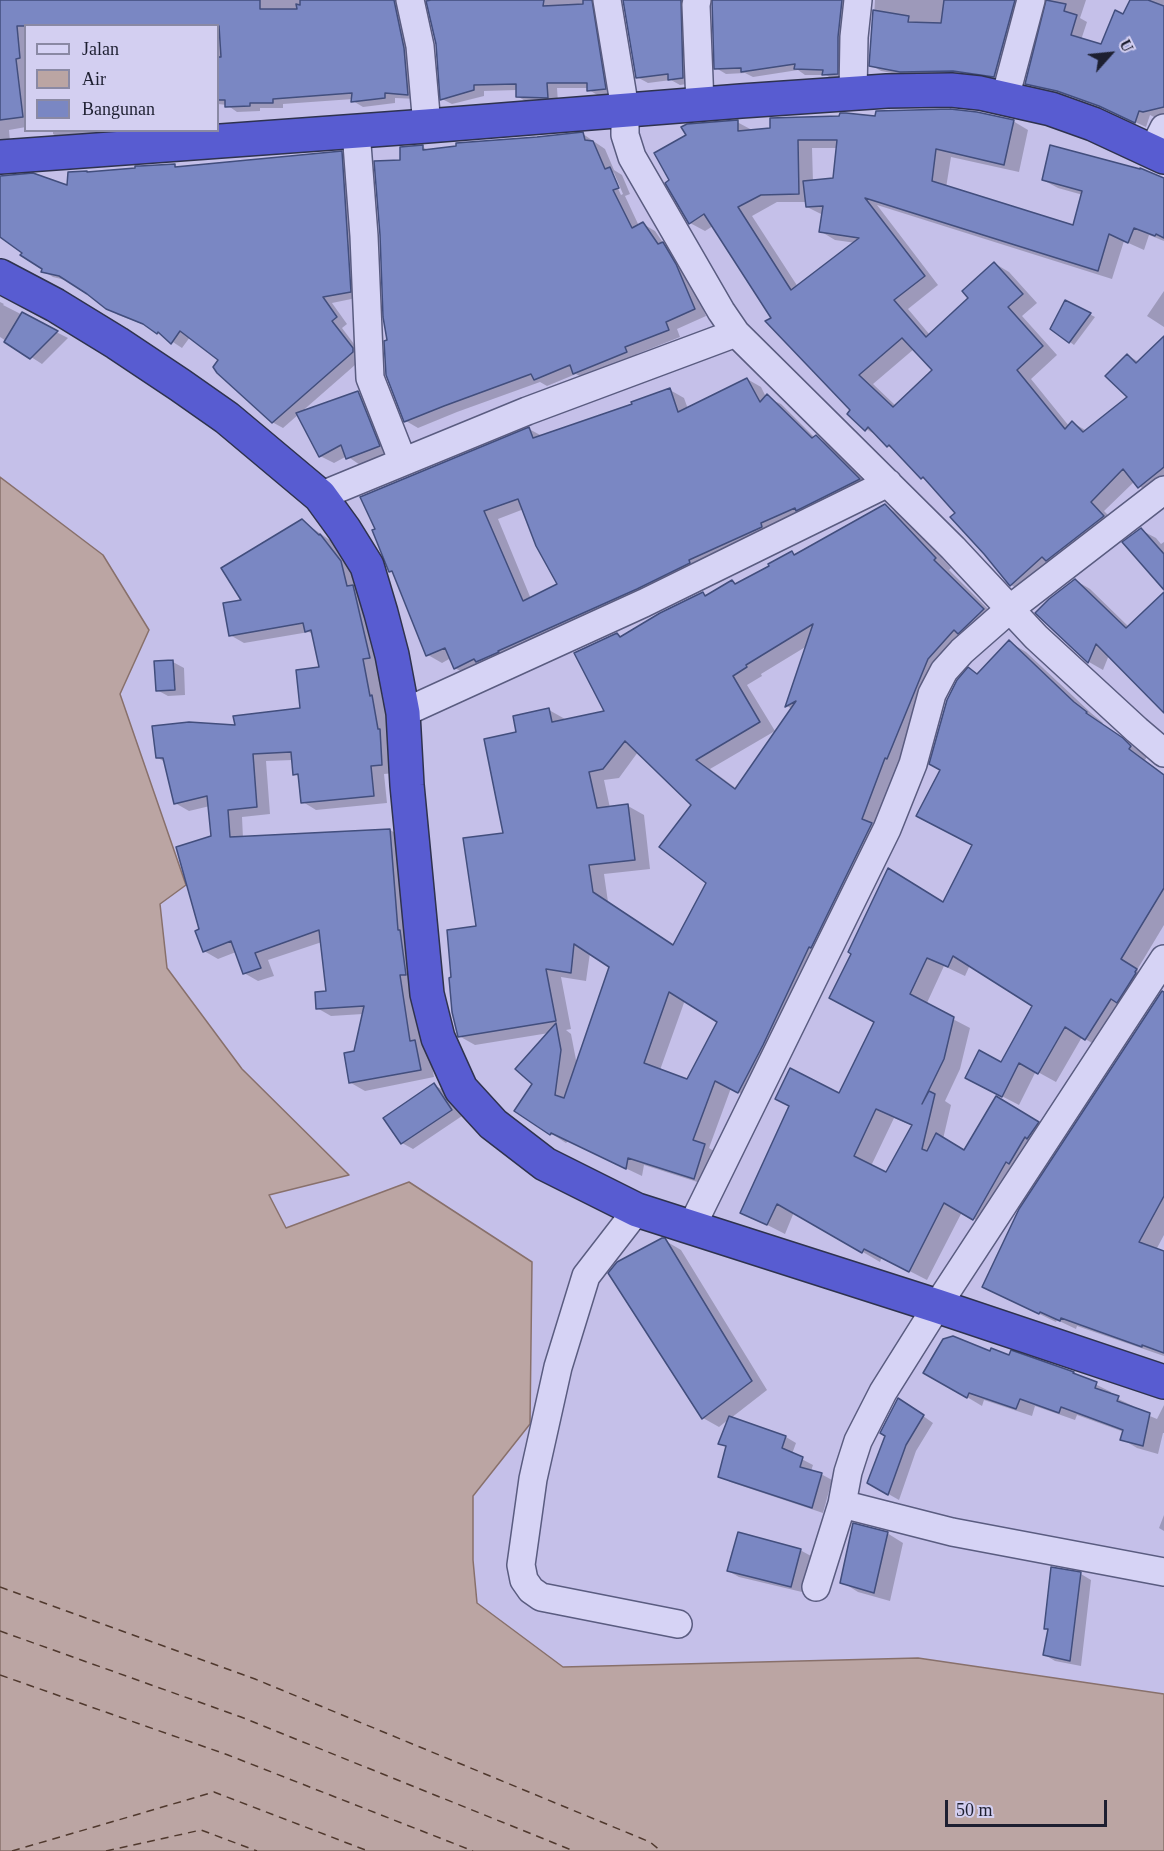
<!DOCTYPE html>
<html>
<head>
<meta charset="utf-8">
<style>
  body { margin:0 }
  #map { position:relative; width:1164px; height:1851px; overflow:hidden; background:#c5c0e9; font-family:"Times New Roman",serif }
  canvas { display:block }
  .legend { position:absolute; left:24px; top:24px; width:195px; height:108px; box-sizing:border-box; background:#d3cff1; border:2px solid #8a89a4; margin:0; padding:8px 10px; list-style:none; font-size:18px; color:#1d1f31 }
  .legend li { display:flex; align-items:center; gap:12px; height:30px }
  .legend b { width:30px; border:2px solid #8a89a4 }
  .north { position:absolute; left:1080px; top:24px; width:60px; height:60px; -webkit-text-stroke:4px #d3cff1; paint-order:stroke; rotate:63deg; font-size:16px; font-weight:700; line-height:24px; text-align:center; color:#1d1f31 }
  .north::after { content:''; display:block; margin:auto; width:21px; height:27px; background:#1d1f31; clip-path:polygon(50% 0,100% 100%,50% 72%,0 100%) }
  .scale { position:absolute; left:945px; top:1800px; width:162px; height:27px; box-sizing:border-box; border:3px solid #1d1f31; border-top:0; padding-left:8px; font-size:18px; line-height:21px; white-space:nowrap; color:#1d1f31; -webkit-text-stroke:4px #d3cff1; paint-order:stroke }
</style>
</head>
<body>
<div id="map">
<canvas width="1164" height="1851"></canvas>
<ul class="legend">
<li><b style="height:8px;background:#d6d3f5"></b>Jalan</li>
<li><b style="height:16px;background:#bba5a3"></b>Air</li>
<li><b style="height:16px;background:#7a87c3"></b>Bangunan</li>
</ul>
<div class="north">U</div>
<div class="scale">50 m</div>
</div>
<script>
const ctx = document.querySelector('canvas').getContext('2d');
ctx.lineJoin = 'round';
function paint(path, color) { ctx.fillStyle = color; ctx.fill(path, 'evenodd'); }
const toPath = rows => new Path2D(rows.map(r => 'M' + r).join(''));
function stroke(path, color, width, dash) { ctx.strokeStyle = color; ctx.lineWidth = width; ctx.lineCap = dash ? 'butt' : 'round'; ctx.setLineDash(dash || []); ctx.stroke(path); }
const water = toPath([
  [0,477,103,555,149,630,120,694,186,885,160,904,167,968,242,1069,349,1175,269,1195,286,1228,409,1182,532,1262,530,1424,473,1496,473,1560,477,1603,563,1667,918,1658,1164,1694,1164,1851,0,1851,0,477]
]);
paint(water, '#bba5a3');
stroke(water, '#88706b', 1.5);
paint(toPath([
  [0,0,403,0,418,99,395,98,395,103,363,107,353,101,353,99,283,104,283,108,260,108,260,111,237,112,227,105,218,104,218,26,26,26,26,127,9,130,10,142,0,143],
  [437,0,602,0,615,94,599,96,589,90,588,88,557,88,558,103,527,102,517,96,517,90,484,91,484,96,452,104,442,99],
  [624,0,694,0,693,83,680,85,671,80,648,83,637,77],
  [714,0,854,0,847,79,834,80,826,75,805,75,798,70,753,77,745,73,726,74,716,68],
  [875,0,1027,0,1005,82,912,77,881,71,871,65],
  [1048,0,1086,0,1080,18,1087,22,1081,40,1102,46,1124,16,1132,0,1164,0,1164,115,1154,117,1150,115,1146,127,1111,111,1069,96,1037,89,1027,83],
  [876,117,1013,121,1028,130,1019,172,951,157,946,188,1074,227,1083,195,1058,188,1043,180,1164,180,1164,241,1149,235,1144,250,1124,241,1112,279,877,205,938,285,908,309,930,335,970,298,994,263,1009,272,1037,303,1022,316,1057,355,1031,379,1069,426,1073,423,1087,431,1129,397,1127,355,1139,362,1164,338,1164,487,1154,495,1139,486,1135,481,1104,511,1118,525,1026,594,1011,585,957,513,930,483,922,478,896,451,888,446,881,438,866,429,852,410,773,319,713,226,705,231,690,223,737,122,752,130],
  [812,148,838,148,835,180,813,182],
  [777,202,807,202,807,207,823,215,820,231,835,240,856,243,798,287,752,216],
  [914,349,934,370,896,406,873,384],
  [53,130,112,130,112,136,63,140,53,134],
  [583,134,605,149,614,170,622,175,630,194,625,196,639,226,643,224,655,231,664,244,675,251,688,273,706,316,677,329,680,337,637,354,639,359,587,380,576,374,547,386,540,382,457,412,418,428,406,421,389,341,402,162,423,147,429,151],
  [610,171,614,173,623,194,621,195],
  [341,153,352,159,361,297,332,303,347,324,342,328,363,356,363,358,299,414,358,392,371,400,392,454,360,465,347,456,334,463,320,456,299,414,283,428,272,422,220,360,190,337,182,348,150,327,118,315,107,308,69,281,53,277,43,271,44,268,5,238,0,238,0,177,68,187,174,166,178,168],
  [1164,291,1164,327,1147,316],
  [0,302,4,304,3,305,68,338,42,364,0,337],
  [1066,302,1095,317,1074,345,1070,342],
  [747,379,761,387,766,397,781,404,815,438,816,437,830,445,872,488,469,676,455,668,451,658,442,663,428,655,394,573,390,571,529,429,542,436,634,405,670,390,684,398,688,409],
  [524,509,559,584,531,599,498,519],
  [885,506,901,515,951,568,949,570,998,619,970,639,754,1101,731,1088,709,1148,720,1155,710,1186,644,1165,642,1176,568,1141,566,1143,516,1111,534,1084,549,1033,475,1045,459,1036,477,927,505,834,518,733,549,710,565,719,565,721,606,713,617,634,622,637,703,593,708,596,732,582,737,585,771,567,792,553,796,555],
  [807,646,787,706,792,709,737,789,710,769,775,731,747,685,762,676,761,674],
  [638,752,693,805,708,883,674,946,608,902,604,874,650,869,644,815,628,806,610,808,604,780,619,778],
  [590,953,611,966,577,1065,571,1034,566,1030,571,1029,561,977,586,981],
  [685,1000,719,1021,688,1081,660,1070],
  [302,521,334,543,354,570,383,665,377,666,383,703,385,705,396,773,384,774,387,803,316,810,303,802,300,777,294,774,293,760,266,761,270,814,242,817,243,838,390,830,404,838,413,983,423,1046,429,1049,434,1077,365,1091,351,1083,363,1014,331,1016,317,1008,328,992,322,942,268,960,274,976,258,981,244,973,236,952,218,959,204,951,201,930,213,837,210,806,189,811,175,803,165,762,158,758,236,726,301,709,320,668,314,635,309,632,244,643,230,635,243,601],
  [1141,530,1156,538,1161,544,1164,542,1164,588],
  [1075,580,1090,589,1129,627,1164,594,1164,711,1109,655,1103,670,1089,662,1037,613],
  [1009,642,1026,652,1091,713,1103,723,1102,724,1147,757,1145,760,1164,774,1164,925,1137,970,1153,980,1102,1049,1082,1037,1056,1082,1036,1071,1019,1105,984,1087,1001,1064,1034,1006,970,965,965,976,944,966,926,1005,970,1028,960,1069,945,1101,951,1105,943,1139,965,1152,996,1098,1055,1133,990,1228,962,1212,927,1280,882,1257,880,1262,794,1212,785,1234,742,1212,840,1095,973,845,942,769,978,675],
  [894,1118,913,1126,887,1175,871,1166],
  [173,662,184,668,185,695,168,696,157,690],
  [1164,993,1164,1235,1156,1250,1164,1253,1164,1356,1077,1326,1076,1329,1057,1320,1056,1322,984,1287],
  [434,1085,445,1091,462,1116,413,1149,402,1143,385,1118],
  [664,1240,681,1250,767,1390,731,1418,786,1437,796,1443,792,1454,813,1465,811,1471,821,1474,832,1480,823,1513,730,1482,720,1476,727,1447,720,1443,729,1419,719,1427,703,1418],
  [1012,1352,1073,1373,1111,1392,1110,1395,1133,1406,1133,1409,1157,1419,1164,1405,1164,1433,1163,1433,1158,1454,1137,1448,1122,1439,1124,1432,1077,1415,1075,1420,1035,1406,1032,1416,984,1400,982,1406,925,1372,991,1353,1010,1357],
  [909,1406,933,1423,916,1451,899,1500,869,1483],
  [1164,1515,1164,1531,1159,1528],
  [887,1533,903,1543,890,1601,858,1592,842,1582],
  [800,1550,811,1556,802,1592,739,1577,728,1571],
  [1081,1574,1091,1580,1081,1666,1055,1661,1045,1655,1049,1630,1046,1628]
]), '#0003');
stroke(toPath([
  [0,1587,255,1679,650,1842,661,1851],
  [0,1631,241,1717,574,1851],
  [0,1675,228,1755,473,1851],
  [12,1851,214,1792,368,1851],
  [106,1851,201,1830,257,1851]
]), '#50392e', 1.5, [8, 6]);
const building = toPath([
  [0,0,260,0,260,9,297,9,296,4,300,5,300,0,394,0,404,48,408,95,385,93,385,98,351,102,352,93,273,99,273,103,250,103,250,106,225,107,225,100,218,100,218,57,221,57,219,26,17,26,20,58,16,59,23,117,0,120,0,0],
  [431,0,544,0,543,6,583,4,583,0,592,0,606,89,587,91,587,83,547,83,548,98,516,97,516,84,474,85,474,90,440,100,436,44,426,1,431,0],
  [623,0,681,0,683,78,668,80,668,74,636,78,623,0],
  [712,0,842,0,838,37,838,74,822,75,823,70,794,69,795,64,741,72,741,68,714,69,712,0],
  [944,0,1015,0,994,77,953,71,900,72,869,66,873,10,909,16,908,22,941,23,944,0],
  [1046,0,1066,4,1064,11,1077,15,1071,35,1101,44,1115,10,1123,14,1130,0,1148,0,1164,6,1164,107,1143,112,1139,111,1135,123,1099,106,1057,91,1025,84,1046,0],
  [950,109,977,112,1014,120,1004,165,936,149,932,181,1073,225,1082,191,1042,180,1050,145,1140,169,1140,168,1164,178,1164,238,1156,234,1155,236,1134,228,1128,243,1109,234,1098,271,865,198,925,276,894,300,926,337,968,298,962,291,994,262,1023,294,1008,307,1043,346,1017,370,1065,429,1072,421,1083,432,1127,397,1105,376,1127,354,1136,363,1164,336,1164,467,1138,488,1123,469,1091,502,1104,516,1046,561,1042,557,1010,586,984,554,950,517,955,513,923,477,921,479,889,445,887,447,868,427,865,431,847,414,850,410,765,321,771,318,704,214,689,224,665,183,669,180,654,153,686,135,681,127,687,124,738,120,738,131,770,128,770,118,839,116,840,113,846,113,875,116,876,111,950,109],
  [798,140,837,140,833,178,803,181,806,207,823,206,819,232,859,238,791,290,738,207,761,195,799,194,798,140],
  [902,338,932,370,893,407,859,375,902,338],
  [583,132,585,140,593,141,605,169,610,167,619,188,613,190,632,228,643,222,658,244,663,242,676,264,695,309,666,322,669,330,625,347,627,352,573,374,570,365,534,380,531,374,444,406,404,422,386,375,384,341,387,340,383,317,380,235,374,161,400,160,400,147,423,145,423,150,456,146,456,143,537,137,583,132],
  [342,151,351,292,323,297,337,317,332,321,353,348,353,352,272,423,217,373,213,367,218,360,180,331,171,344,158,332,157,334,143,324,106,309,87,294,59,276,41,272,42,269,20,255,22,253,0,237,0,176,33,173,67,185,68,172,87,171,87,172,135,168,135,166,140,166,175,164,175,167,342,151],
  [1065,300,1091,313,1069,343,1050,329,1065,300],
  [22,312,58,331,30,359,4,342,22,312],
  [747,378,760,402,767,394,812,438,816,435,860,479,796,511,795,508,761,523,762,527,689,560,690,563,637,589,498,651,499,652,476,662,474,659,454,669,445,648,426,656,392,571,389,572,372,530,375,529,360,497,529,427,533,438,632,404,631,402,670,388,678,412,747,378],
  [518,499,536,546,557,584,523,601,484,511,518,499],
  [358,391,380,446,346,459,341,445,319,457,296,413,358,391],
  [885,504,936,558,934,560,984,609,958,634,954,630,928,659,887,759,885,758,862,819,872,823,811,948,809,947,763,1045,738,1093,715,1081,693,1140,705,1144,694,1179,628,1158,626,1169,551,1133,550,1135,514,1111,532,1084,515,1069,556,1023,561,1050,555,1095,564,1098,609,967,574,944,571,973,546,969,556,1021,458,1037,452,1012,449,978,451,977,447,930,476,926,463,838,503,833,484,739,516,732,513,716,549,708,552,722,604,711,574,653,617,633,620,637,660,613,703,592,705,596,732,580,735,584,769,566,768,564,792,551,794,555,885,504],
  [813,624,785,707,796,701,735,789,696,760,760,722,733,676,747,667,746,665,813,624],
  [625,741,691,805,659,847,706,883,673,945,593,892,589,865,635,860,628,804,597,808,589,772,603,769,625,741],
  [669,992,717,1022,687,1079,644,1063,669,992],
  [302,519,319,535,320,534,341,561,347,586,353,585,370,658,363,659,370,696,372,695,378,729,380,729,382,765,371,766,374,796,301,803,298,774,293,775,291,752,253,754,257,807,228,810,230,837,390,829,398,930,400,930,406,975,400,975,410,1041,415,1040,421,1070,349,1083,344,1053,354,1051,364,1006,316,1009,315,992,326,991,319,930,255,953,261,968,243,974,231,941,203,952,195,931,199,929,176,847,211,836,207,796,174,804,163,758,156,758,152,726,189,722,235,725,233,716,300,708,296,670,319,667,311,630,305,632,303,623,229,636,223,603,241,600,221,568,302,519],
  [1141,528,1164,554,1164,590,1122,542,1141,528],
  [1075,579,1126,628,1164,592,1164,713,1096,644,1088,663,1035,613,1049,599,1075,579],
  [1009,640,1074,702,1087,712,1086,713,1123,738,1131,746,1129,749,1164,775,1164,888,1121,959,1137,969,1135,972,1136,973,1117,1003,1111,999,1085,1040,1065,1027,1038,1074,1019,1063,1002,1097,965,1078,979,1050,1001,1062,1032,1006,953,956,948,967,927,958,910,994,954,1017,944,1059,922,1104,929,1091,935,1094,922,1149,927,1151,936,1133,964,1150,996,1096,1039,1122,1027,1139,1025,1137,1009,1164,1006,1162,973,1220,944,1203,909,1272,864,1249,862,1253,777,1204,767,1225,740,1213,789,1106,775,1099,790,1068,839,1093,874,1022,829,998,851,954,848,952,888,868,943,902,972,845,916,816,940,770,929,764,947,700,957,680,968,667,977,674,1009,640],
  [876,1109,912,1125,886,1172,854,1156,876,1109],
  [173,660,175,690,156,691,154,661,173,660],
  [1162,991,1164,992,1164,1196,1139,1242,1164,1251,1164,1353,1142,1345,1142,1347,1061,1318,1060,1321,1040,1312,1039,1314,982,1287,1019,1209,1162,991],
  [434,1083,452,1110,401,1144,383,1118,434,1083],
  [662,1238,665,1238,752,1381,702,1419,608,1273,617,1262,662,1238],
  [953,1336,990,1351,991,1348,1009,1355,1011,1350,1074,1372,1073,1373,1097,1382,1095,1388,1119,1396,1117,1401,1150,1413,1143,1446,1120,1440,1123,1430,1061,1407,1059,1413,1020,1399,1016,1409,969,1393,967,1398,923,1373,943,1339,953,1336],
  [898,1398,924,1415,906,1445,888,1495,867,1483,885,1436,880,1433,898,1398],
  [729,1416,786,1436,782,1448,803,1457,800,1467,822,1473,812,1508,718,1477,726,1446,718,1444,729,1416],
  [853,1523,888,1532,874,1593,840,1583,853,1523],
  [738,1532,801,1549,791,1587,727,1571,738,1532],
  [1051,1567,1081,1572,1070,1661,1043,1655,1048,1629,1044,1629,1051,1567]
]);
paint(building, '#7a87c3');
stroke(building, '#424e7d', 1.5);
const minor = toPath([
  [410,0,420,46,427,126],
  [607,0,625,109,625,135,632,157,721,311,736,333,953,548,1036,637,1137,730,1164,753],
  [697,0,696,5,700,104],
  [853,94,854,37,858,0],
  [1005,98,1031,0],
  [356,131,364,236,370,378,403,462],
  [1153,150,1164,128],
  [320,496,527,411,736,333],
  [403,713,644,603,888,483],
  [637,1210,586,1276,558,1367,533,1479,521,1565,524,1580,531,1590,541,1597,678,1624],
  [691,1228,887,829,913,764,932,694,944,671,962,651,1011,608,1164,490],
  [842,1504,952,1532,1164,1572],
  [816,1587,842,1504,848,1472,858,1441,883,1392,937,1306,1164,959]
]);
const highway = toPath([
  [0,157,427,126,741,101,887,91,951,90,980,93,1051,109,1093,124,1164,157],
  [0,276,55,305,117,343,180,385,227,418,320,496,344,529,367,566,381,613,392,655,403,713,407,785,427,994,438,1038,461,1089,493,1124,545,1164,637,1210,937,1306,1164,1382]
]);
stroke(minor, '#5a5c80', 30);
stroke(highway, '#2e324e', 36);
stroke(minor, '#d6d3f5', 27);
stroke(highway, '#585cd1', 33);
</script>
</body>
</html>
